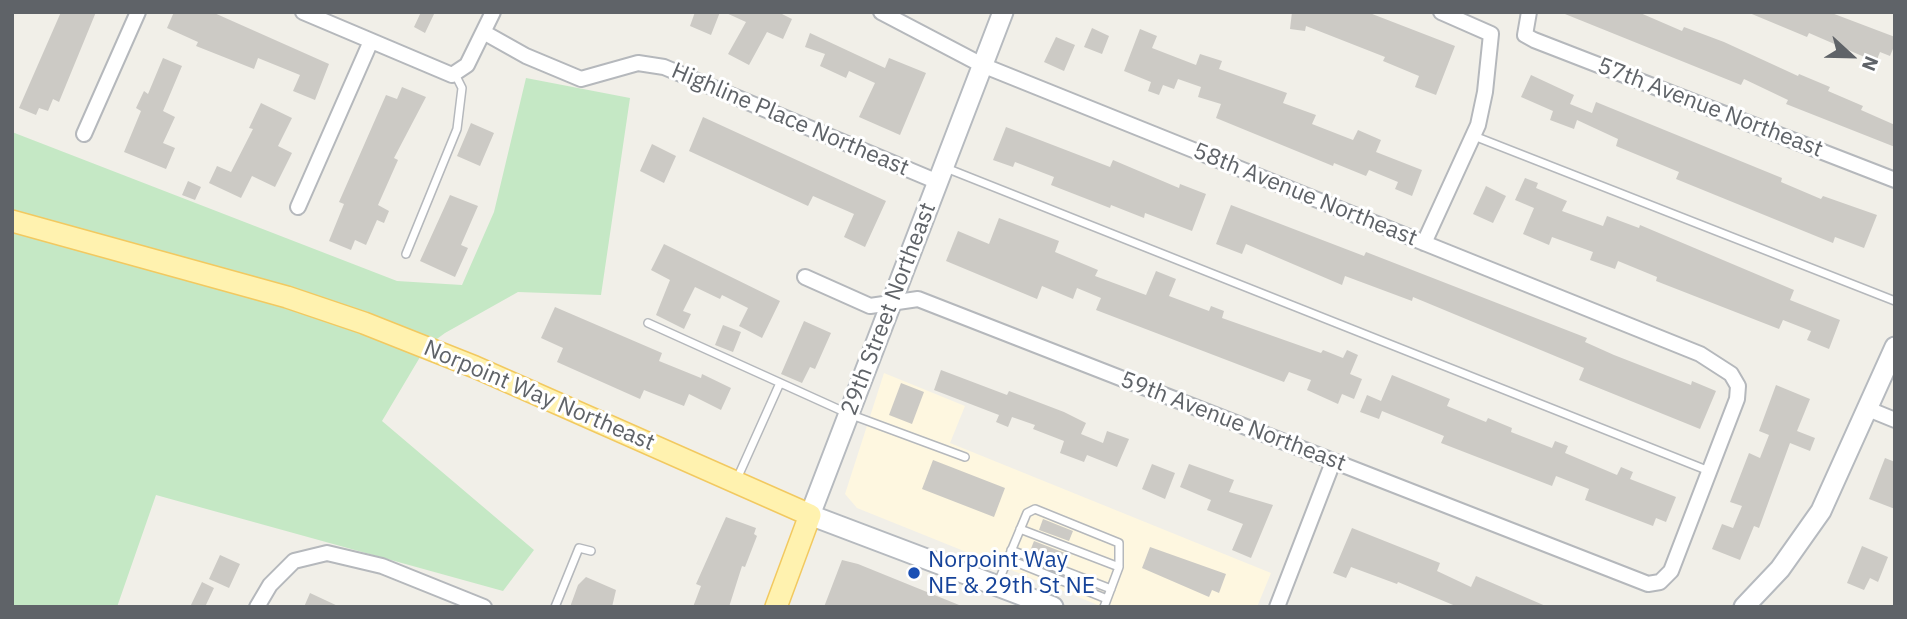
<!DOCTYPE html>
<html>
<head>
<meta charset="utf-8">
<style>
  body { margin:0 }
  #map { position:relative; width:1907px; height:619px; overflow:hidden; background:#f1efe8; font-family:"IBM Plex Sans",sans-serif }
  canvas { display:block }
  .frame { position:absolute; inset:0; border:14px solid #5f6368; pointer-events:none }
  .north { position:absolute; left:1816px; top:21px; width:70px; height:70px; -webkit-text-stroke:5px #fff; paint-order:stroke; rotate:112deg; font-size:19px; font-weight:700; line-height:28px; text-align:center; color:#5f6368 }
  .north::after { content:''; display:block; margin:auto; width:24px; height:32px; background:#5f6368; clip-path:polygon(50% 0,100% 100%,50% 72%,0 100%) }
</style>
</head>
<body>
<div id="map">
<canvas width="1907" height="619"></canvas>
<div class="frame"></div>
<div class="north">N</div>
</div>
<script>
const ctx = document.querySelector('canvas').getContext('2d');
ctx.lineJoin = 'round';
function paint(path, color) { ctx.fillStyle = color; ctx.fill(path, 'evenodd'); }
const toPath = rows => new Path2D(rows.map(r => 'M' + r).join(''));
function stroke(path, color, width, dash) { ctx.strokeStyle = color; ctx.lineWidth = width; ctx.lineCap = dash ? 'butt' : 'round'; ctx.setLineDash(dash || []); ctx.stroke(path); }
function label(font, color, halo, rows, align = 'center') {
  ctx.font = font + ' "IBM Plex Sans",sans-serif'; ctx.lineWidth = 6; ctx.setLineDash([]); ctx.textBaseline = 'middle'; ctx.strokeStyle = halo; ctx.fillStyle = color; for (const [text, x, y, turn = 0] of rows) {
    ctx.save(); ctx.translate(x, y); ctx.rotate((+turn || 0) * Math.PI / 180); ctx.textAlign = isNaN(turn) ? turn : align; if (halo) ctx.strokeText(text, 0, 0); ctx.fillText(text, 0, 0); ctx.restore();
  }
}
paint(toPath([
  [884,373,965,406,950,443,1271,573,1257,607,1103,607,857,508,845,494]
]), '#fef7e0');
paint(toPath([
  [526,78,630,98,601,295,518,292,445,333,426,347,382,421,534,550,503,591,156,495,117,607,12,607,12,132,397,281,462,285,494,212]
]), '#c5e8c5');
paint(toPath([
  [61,12,96,12,59,102,53,99,48,111,39,108,36,115,19,108],
  [174,12,212,12,329,64,315,100,293,91,300,75,258,58,254,69,196,46,198,42,167,28],
  [421,12,435,12,425,33,414,27],
  [695,12,720,12,711,35,690,26],
  [724,12,778,12,792,19,783,39,767,32,749,65,728,54,746,22],
  [1292,12,1367,12,1455,46,1436,95,1415,87,1419,76,1383,61,1385,57,1306,26,1305,31,1290,29],
  [1560,12,1638,12,1682,31,1684,27,1724,42,1798,76,1799,74,1830,87,1828,91,1863,106,1861,110,1895,125,1895,147,1786,104,1788,100,1744,79,1741,85],
  [1747,12,1829,12,1895,37,1895,44,1890,56,1880,52,1876,62,1809,33,1807,37],
  [1092,28,1109,36,1102,54,1084,47],
  [1140,29,1157,36,1152,48,1196,65,1200,54,1222,61,1219,69,1287,93,1283,103,1316,115,1312,124,1353,140,1358,130,1381,140,1376,152,1422,170,1412,196,1395,189,1398,182,1369,170,1366,176,1334,163,1333,166,1216,118,1221,104,1198,97,1201,87,1178,79,1174,89,1163,85,1159,95,1148,91,1151,82,1124,71],
  [810,33,885,68,889,58,926,73,900,135,859,117,875,83,849,71,846,78,820,66,825,54,805,47],
  [1056,37,1075,45,1064,71,1044,62],
  [163,58,182,66,163,111,175,117,163,143,175,148,166,169,124,152,141,111,136,108,144,91,148,94],
  [1531,75,1574,95,1570,104,1592,113,1596,102,1782,178,1781,182,1821,199,1823,196,1877,215,1864,248,1835,237,1833,243,1676,179,1679,172,1616,146,1618,139,1577,120,1574,129,1550,120,1553,111,1521,97],
  [402,87,426,97,394,158,398,160,378,205,389,211,384,223,377,220,366,245,355,240,351,250,329,241,344,204,339,202,386,95,397,99],
  [261,103,292,118,278,146,292,153,275,187,252,176,241,198,209,183,217,166,231,172,253,129,249,128],
  [703,117,886,201,865,247,844,237,854,214,813,196,808,206,689,151],
  [471,123,494,133,480,166,457,156],
  [1006,127,1110,167,1113,160,1179,188,1180,184,1206,194,1192,231,1145,213,1144,218,1111,205,1110,208,1051,185,1054,177,1015,162,1013,167,993,160],
  [652,144,676,156,664,183,640,171],
  [1525,178,1538,183,1536,188,1567,201,1562,211,1603,226,1607,216,1639,228,1640,225,1794,290,1790,300,1840,320,1829,349,1807,340,1811,331,1783,320,1779,329,1656,281,1657,277,1618,261,1615,269,1590,260,1593,252,1552,237,1549,245,1523,234,1534,208,1515,200],
  [188,181,201,187,195,200,182,195],
  [1486,186,1506,196,1493,223,1473,214],
  [450,195,478,206,461,245,468,248,455,277,420,261],
  [1231,205,1364,256,1366,252,1587,338,1585,342,1614,355,1691,385,1692,381,1716,391,1700,429,1579,380,1584,368,1413,297,1412,301,1345,276,1342,285,1246,244,1242,254,1216,244],
  [999,218,1059,241,1055,252,1098,270,1095,276,1146,295,1156,271,1176,279,1169,296,1209,311,1211,306,1224,311,1222,318,1321,353,1323,350,1343,358,1347,350,1358,355,1350,374,1362,379,1354,399,1342,394,1338,404,1307,390,1311,380,1289,372,1284,382,1096,310,1101,298,1077,288,1073,299,1042,286,1037,299,946,261,958,231,989,244],
  [664,244,780,301,762,338,739,326,748,308,722,295,720,299,695,287,683,311,691,314,684,329,656,315,670,280,651,270],
  [555,307,662,353,659,361,701,378,702,374,731,388,721,410,689,394,684,406,644,390,640,399,557,362,563,348,541,338],
  [804,321,831,333,815,369,810,367,802,383,781,374],
  [723,325,741,332,733,352,715,345],
  [941,370,1007,395,1009,391,1064,412,1086,423,1081,434,1103,443,1107,431,1129,439,1117,467,1087,455,1084,462,1060,453,1064,441,1033,429,1035,425,1012,417,1008,427,996,422,999,415,934,390],
  [1392,375,1450,399,1447,406,1486,422,1488,418,1512,428,1511,432,1552,448,1555,441,1568,446,1565,453,1617,475,1621,467,1633,472,1630,479,1676,497,1666,522,1656,518,1653,526,1585,500,1589,489,1556,476,1552,486,1441,443,1444,436,1382,411,1379,419,1360,412,1367,395,1381,401],
  [901,383,924,392,912,424,889,415],
  [1776,385,1810,399,1797,431,1815,438,1810,451,1790,443,1759,528,1754,526,1740,560,1712,549,1722,524,1733,528,1742,506,1730,502,1749,453,1760,458,1769,435,1759,431],
  [1885,458,1895,462,1895,509,1869,499],
  [933,460,1005,488,994,517,922,489],
  [1152,464,1175,473,1165,499,1142,489],
  [1189,464,1234,480,1229,492,1273,505,1251,558,1232,550,1243,524,1207,510,1211,500,1180,487],
  [726,517,756,528,754,534,757,536,745,567,742,566,729,607,693,607,701,586,696,584],
  [1043,519,1073,531,1069,541,1039,530],
  [1352,528,1440,563,1437,571,1471,587,1476,576,1548,607,1458,607,1398,582,1397,584,1351,567,1346,578,1333,573],
  [1034,541,1065,553,1061,563,1030,551],
  [1862,546,1888,557,1878,582,1870,578,1864,590,1847,583],
  [1150,547,1226,574,1219,593,1212,590,1209,597,1142,568],
  [220,555,240,564,229,588,209,579],
  [842,560,858,564,964,607,824,607],
  [586,577,616,590,612,607,570,607,578,585],
  [202,582,214,588,205,607,190,607],
  [310,593,340,607,304,607]
]), '#cccac5');
const lane = toPath([
  [1474,136,1895,301],
  [946,168,1709,471],
  [406,254,457,129,462,88,455,74],
  [648,323,849,414,965,457],
  [736,481,780,383],
  [1020,529,1119,567],
  [1011,550,1111,589],
  [1008,559,1107,599],
  [997,585,1027,513,1035,509,1119,543,1119,567,1104,607],
  [555,607,579,548,591,551]
]);
const street = toPath([
  [303,12,452,75,467,65,493,12],
  [1529,12,1525,35,1534,40,1895,180],
  [485,33,526,56,581,79,638,63,664,67,938,182],
  [84,134,138,12],
  [298,207,371,41],
  [1424,243,1478,125,1485,92,1491,34,1441,12],
  [805,277,870,306,918,299,1648,584,1660,582,1671,571,1737,399,1738,386,1731,374,1700,354,982,65,881,12],
  [1868,409,1895,420],
  [257,607,270,585,294,561,327,553,382,566,484,607],
  [1277,607,1333,462]
]);
const secondary = toPath([
  [1003,12,810,515,1053,607],
  [1744,607,1780,569,1821,511,1895,347]
]);
const primary = toPath([
  [12,221,287,297,364,323,475,367,810,515,776,607]
]);
stroke(lane, '#b5b8bc', 10);
stroke(street, '#b5b8bc', 18);
stroke(secondary, '#b6babf', 23);
stroke(primary, '#f2c960', 24);
stroke(lane, '#fff', 7);
stroke(street, '#fff', 14);
stroke(secondary, '#fff', 19);
stroke(primary, '#fff2af', 21);
for (const [x, y, r, color] of [
  [914,573,7,"#1a4fb4"]
]) { const dot = new Path2D(); dot.arc(x, y, r, 0, 2 * Math.PI); ctx.fillStyle = color; ctx.fill(dot); stroke(dot, '#fff', 2.5); }
label('23px', '#5f6368', '#fff', [
  ["57th Avenue Northeast",1710,108,21],
  ["Highline Place Northeast",790,120,23],
  ["58th Avenue Northeast",1305,195,22],
  ["29th Street Northeast",889,309,-69],
  ["Norpoint Way Northeast",539,396,23],
  ["59th Avenue Northeast",1233,422,21]
]);
label('23px', '#164399', '#fff', [
  ["Norpoint Way",928,560],
  ["NE & 29th St NE",928,586]
], 'left');
</script>
</body>
</html>
